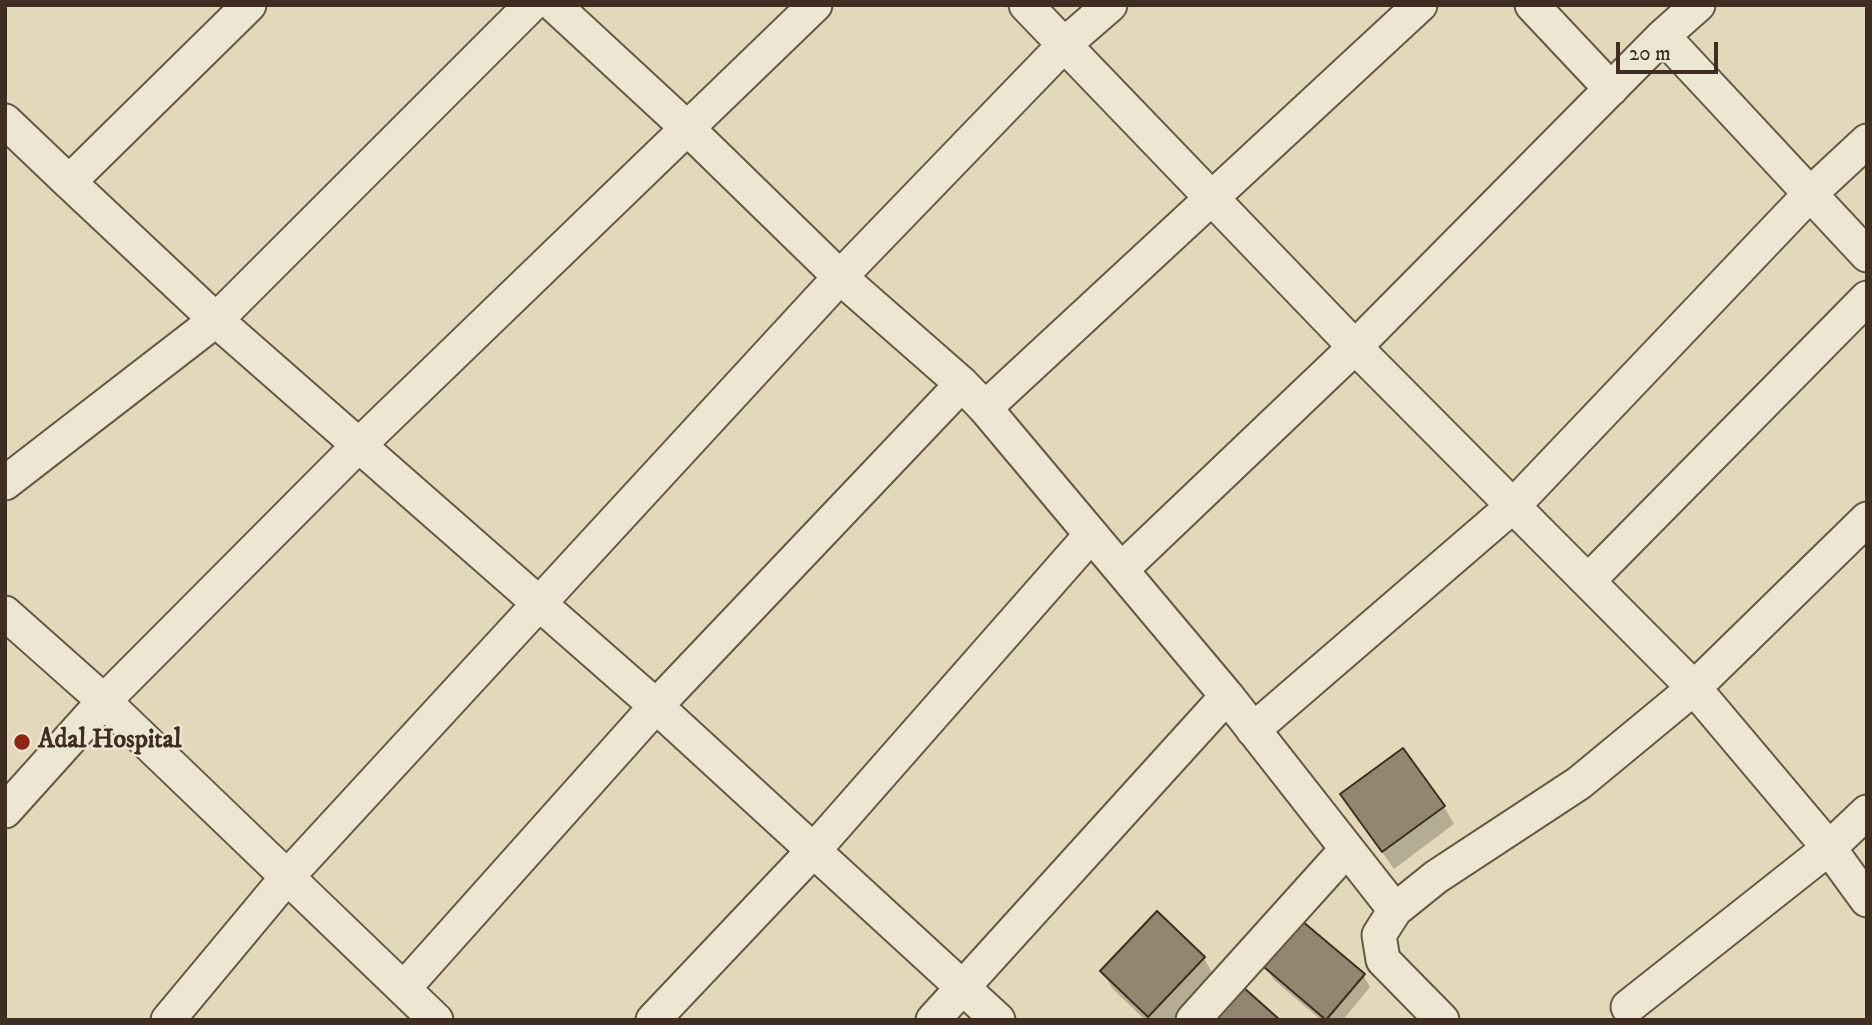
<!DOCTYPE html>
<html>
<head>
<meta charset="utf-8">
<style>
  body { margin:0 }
  #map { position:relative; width:1872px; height:1025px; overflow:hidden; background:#e2d9ba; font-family:"IM FELL DW Pica",serif }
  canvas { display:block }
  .frame { position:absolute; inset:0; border:7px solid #3e2d20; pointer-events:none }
  .scale { position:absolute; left:1616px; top:42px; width:102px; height:32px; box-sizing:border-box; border:4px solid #3e2d20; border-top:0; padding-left:9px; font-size:21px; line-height:24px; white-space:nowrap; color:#3e2d20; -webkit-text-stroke:5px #ece6d2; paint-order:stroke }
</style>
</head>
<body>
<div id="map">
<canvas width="1872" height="1025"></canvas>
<div class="frame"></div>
<div class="scale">20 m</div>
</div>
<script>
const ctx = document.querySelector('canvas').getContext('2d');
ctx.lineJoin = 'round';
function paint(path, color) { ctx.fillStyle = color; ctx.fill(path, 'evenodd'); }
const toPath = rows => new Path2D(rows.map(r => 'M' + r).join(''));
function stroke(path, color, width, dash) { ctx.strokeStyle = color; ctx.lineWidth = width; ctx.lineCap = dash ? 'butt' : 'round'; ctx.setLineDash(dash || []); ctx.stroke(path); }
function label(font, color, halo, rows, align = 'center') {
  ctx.font = font + ' "IM FELL DW Pica",serif'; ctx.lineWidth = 5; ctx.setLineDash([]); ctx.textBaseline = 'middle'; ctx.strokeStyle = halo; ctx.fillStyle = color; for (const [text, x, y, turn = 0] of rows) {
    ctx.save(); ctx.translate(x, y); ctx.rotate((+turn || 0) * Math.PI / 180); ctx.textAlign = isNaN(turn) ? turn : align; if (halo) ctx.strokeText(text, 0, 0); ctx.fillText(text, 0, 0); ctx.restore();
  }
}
paint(toPath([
  [1342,795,1444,807,1454,824,1394,869],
  [1204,958,1214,976,1172,1020,1145,1020,1113,989,1102,971],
  [1266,967,1363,975,1370,987,1343,1020,1321,1020,1273,979]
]), '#0003');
const building = toPath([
  [1403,748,1445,806,1382,852,1340,794,1403,748],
  [1157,911,1205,957,1148,1017,1100,971,1157,911],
  [1302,921,1365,974,1326,1020,1264,967,1302,921],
  [1243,987,1280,1020,1215,1020,1243,987]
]);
paint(building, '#938670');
stroke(building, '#3e2d20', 2);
const minor = toPath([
  [554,5,686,127,840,277,962,384,985,408,1227,696,1395,910],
  [1026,5,1355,347,1694,688,1829,848,1867,900],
  [1532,5,1611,89],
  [1663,36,1867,255],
  [5,121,69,182,249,5],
  [69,182,216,320,656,706,998,1020],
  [985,408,1420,5],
  [5,483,216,320,531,5],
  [1122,569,1355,347,1663,36,1698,5],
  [1588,581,1867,298],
  [5,613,104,701,436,1020],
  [1253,730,1514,505,1811,193,1867,141],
  [5,811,104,701,358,446,815,5],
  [404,988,656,706,962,384],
  [1628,1007,1829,848,1867,812],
  [168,1020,288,876,840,277,1065,44,1110,5],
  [653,1020,814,850,1091,535],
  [933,1020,1227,696],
  [1193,1020,1347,849],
  [1442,1020,1383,960,1379,935,1395,910,1436,877,1579,783,1694,688,1867,519]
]);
stroke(minor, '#675846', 37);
stroke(minor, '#ece6d2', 33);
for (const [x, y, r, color] of [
  [22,742,9,"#8f2418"]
]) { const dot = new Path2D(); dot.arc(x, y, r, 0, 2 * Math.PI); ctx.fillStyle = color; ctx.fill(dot); stroke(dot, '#ece6d2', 2.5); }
label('bold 26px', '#3e2d20', '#ece6d2', [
  ["Adal Hospital",38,742]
], 'left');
</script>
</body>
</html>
